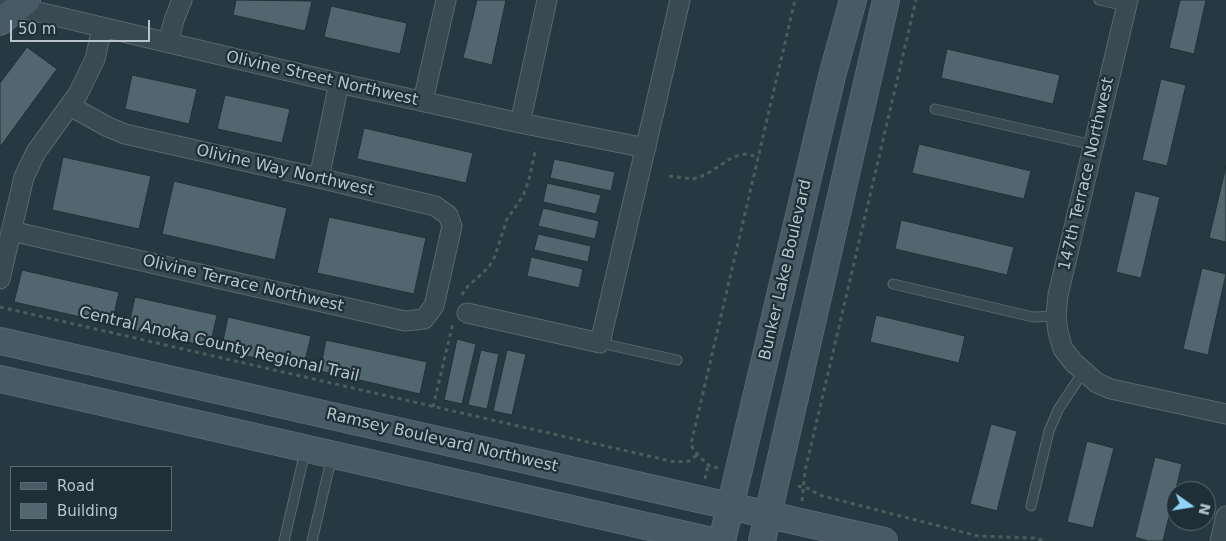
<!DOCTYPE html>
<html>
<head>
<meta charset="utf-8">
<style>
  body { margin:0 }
  #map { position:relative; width:1226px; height:541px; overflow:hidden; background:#263942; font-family:"DejaVu Sans",sans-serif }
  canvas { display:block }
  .legend { position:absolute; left:10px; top:466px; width:162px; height:65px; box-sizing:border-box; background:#1f2f37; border:1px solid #5c6b73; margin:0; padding:6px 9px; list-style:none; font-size:15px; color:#b7c4cc }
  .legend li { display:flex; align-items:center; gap:10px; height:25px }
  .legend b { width:25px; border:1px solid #5c6b73 }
  .north { position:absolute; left:1166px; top:481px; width:50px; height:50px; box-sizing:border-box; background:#1f2f37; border:1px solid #5c6b73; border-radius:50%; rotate:103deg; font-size:14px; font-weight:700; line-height:20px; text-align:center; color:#b7c4cc }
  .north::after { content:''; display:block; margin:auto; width:18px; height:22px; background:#8fd3f9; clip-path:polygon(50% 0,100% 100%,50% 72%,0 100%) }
  .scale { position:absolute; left:10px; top:20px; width:140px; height:22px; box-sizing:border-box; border:2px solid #b7c4cc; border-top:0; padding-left:6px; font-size:15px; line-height:18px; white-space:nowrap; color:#b7c4cc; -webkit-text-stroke:4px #1f2f37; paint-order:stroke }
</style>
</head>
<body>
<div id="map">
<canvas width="1226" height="541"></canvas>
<ul class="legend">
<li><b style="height:6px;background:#485a65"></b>Road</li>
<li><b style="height:14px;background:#51666f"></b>Building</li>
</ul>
<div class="north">N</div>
<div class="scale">50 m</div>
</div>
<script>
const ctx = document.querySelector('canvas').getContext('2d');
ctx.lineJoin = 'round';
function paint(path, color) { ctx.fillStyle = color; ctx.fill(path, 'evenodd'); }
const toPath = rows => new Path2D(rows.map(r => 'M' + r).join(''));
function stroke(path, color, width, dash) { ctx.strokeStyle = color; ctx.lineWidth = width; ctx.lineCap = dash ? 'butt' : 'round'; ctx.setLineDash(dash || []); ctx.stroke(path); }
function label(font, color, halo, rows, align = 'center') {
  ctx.font = font + ' "DejaVu Sans",sans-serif'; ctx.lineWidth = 4.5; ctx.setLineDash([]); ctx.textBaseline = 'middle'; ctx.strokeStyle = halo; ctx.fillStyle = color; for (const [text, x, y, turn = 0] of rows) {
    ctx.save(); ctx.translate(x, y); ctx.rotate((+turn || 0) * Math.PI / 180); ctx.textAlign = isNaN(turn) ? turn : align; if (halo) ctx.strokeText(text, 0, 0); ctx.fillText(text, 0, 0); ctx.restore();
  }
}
const building = toPath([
  [236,0,312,1,305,31,233,15,236,0],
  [477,0,506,0,492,65,463,58,477,0],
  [1180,0,1206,0,1194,54,1169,48,1180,0],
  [331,6,407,23,400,54,324,37,331,6],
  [27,47,57,69,0,147,0,83,27,47],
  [947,49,1060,75,1053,104,941,78,947,49],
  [132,75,197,89,189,124,125,109,132,75],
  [1161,79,1186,85,1167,166,1142,160,1161,79],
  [225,95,290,109,282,143,217,129,225,95],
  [364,128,473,153,466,183,357,159,364,128],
  [919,144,1031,171,1024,199,912,173,919,144],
  [63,157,151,176,139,229,52,210,63,157],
  [554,159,615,172,611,191,550,178,554,159],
  [1226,166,1226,242,1209,238,1226,166],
  [174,181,287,208,275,260,162,234,174,181],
  [547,183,601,195,596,214,543,202,547,183],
  [1135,191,1160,197,1141,278,1116,272,1135,191],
  [543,208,599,221,595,239,538,226,543,208],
  [329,217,426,238,414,294,317,273,329,217],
  [901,220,1014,247,1007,275,895,249,901,220],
  [538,234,591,246,588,262,534,250,538,234],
  [531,257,583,269,579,288,527,276,531,257],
  [1202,268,1226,274,1208,355,1183,349,1202,268],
  [22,270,119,292,112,324,14,302,22,270],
  [135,297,217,315,210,347,128,329,135,297],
  [876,315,965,336,959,363,870,342,876,315],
  [228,317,311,336,303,369,221,350,228,317],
  [457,339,476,344,462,404,444,400,457,339],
  [326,340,427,362,420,394,320,371,326,340],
  [481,350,499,354,487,409,468,405,481,350],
  [507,350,526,354,512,415,493,411,507,350],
  [991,424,1017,431,997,511,970,504,991,424],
  [1087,441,1114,448,1093,528,1067,522,1087,441],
  [1155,457,1182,464,1163,541,1148,541,1135,537,1155,457]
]);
paint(building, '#51666f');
stroke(building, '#213139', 1);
const lane = toPath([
  [1099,0,1126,6],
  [935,109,1093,145],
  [893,284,1033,317,1056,316],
  [600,343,677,360],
  [1031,506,1049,431,1058,410,1083,372],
  [284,541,305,452],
  [312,541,332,456]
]);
const street = toPath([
  [1128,0,1058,295,1056,316,1058,332,1063,349,1073,362,1097,383,1111,389,1226,414],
  [0,3,339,83,520,123,646,148],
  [168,43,174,20,182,0],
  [423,101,446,0],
  [520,123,547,0],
  [319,178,339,83],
  [11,231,405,321,424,319,434,306,452,226,448,215,435,206,319,178,125,134,108,127,70,106],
  [0,279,24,177,36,152,78,94,95,59,102,28],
  [467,313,600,343,680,0],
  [1220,541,1226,516]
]);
const secondary = toPath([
  [0,22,27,0],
  [0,341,884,541],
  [0,379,712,541],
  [722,541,832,76,853,0],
  [762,541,886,0]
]);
stroke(lane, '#58676f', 11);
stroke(street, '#58676f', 21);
stroke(secondary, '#58676f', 28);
stroke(toPath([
  [669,176,693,179,705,175,733,157,745,154,759,157],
  [462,295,465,289,489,267,495,256,507,219,523,196,529,179,536,148],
  [0,307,675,462,689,461,697,455],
  [433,407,453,323],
  [718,468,708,465,694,451,691,444,795,0],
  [705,479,708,465],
  [798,486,810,489,819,495,978,536,1034,538,1046,541],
  [802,501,805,471,916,0]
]), '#465f5b', 3, [4, 4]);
stroke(lane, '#3a4a52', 9);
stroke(street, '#3a4a52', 19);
stroke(secondary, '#485a65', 26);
label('16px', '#b7c4cc', '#1f2f37', [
  ["Olivine Street Northwest",322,79,13],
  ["Olivine Way Northwest",285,171,13],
  ["147th Terrace Northwest",1087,174,-77],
  ["Bunker Lake Boulevard",786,270,-77],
  ["Olivine Terrace Northwest",243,284,13],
  ["Central Anoka County Regional Trail",219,345,13],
  ["Ramsey Boulevard Northwest",442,441,13]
]);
</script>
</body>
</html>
